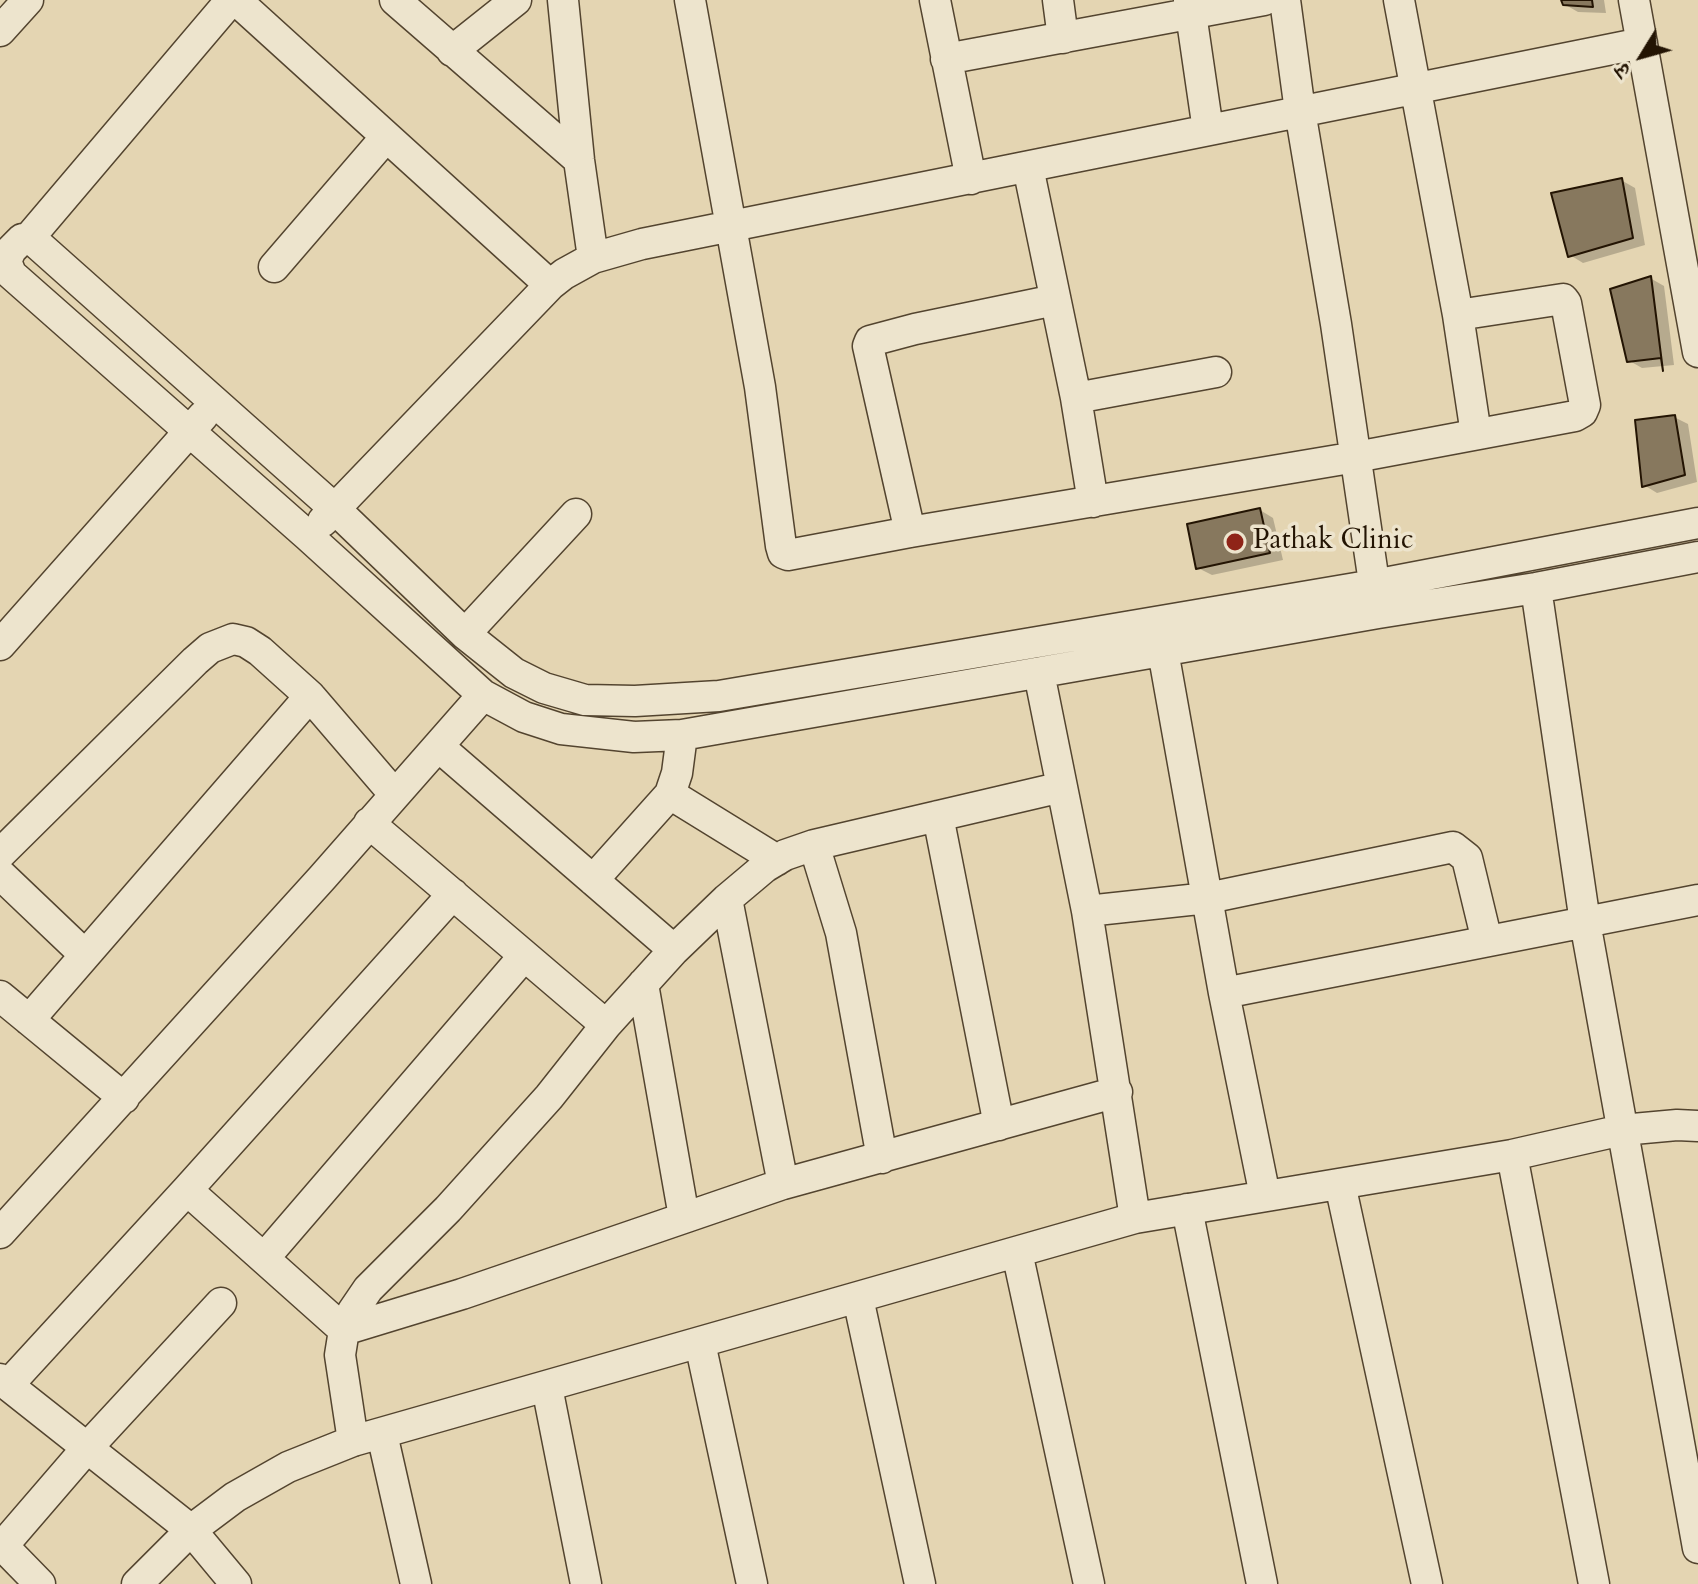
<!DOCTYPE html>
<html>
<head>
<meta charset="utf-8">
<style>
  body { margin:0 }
  #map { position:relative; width:1698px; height:1584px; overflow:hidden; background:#e4d5b2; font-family:Cardo,"Noto Serif Devanagari",serif }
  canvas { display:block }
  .north { position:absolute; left:1602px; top:16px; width:80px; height:80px; -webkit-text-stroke:6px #ede4cd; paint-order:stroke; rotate:233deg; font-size:22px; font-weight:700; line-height:32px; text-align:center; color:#231403 }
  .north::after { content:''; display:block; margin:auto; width:28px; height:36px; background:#231403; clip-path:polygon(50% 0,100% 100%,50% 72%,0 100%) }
</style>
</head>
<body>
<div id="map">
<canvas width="1698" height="1584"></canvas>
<div class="north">उ</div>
</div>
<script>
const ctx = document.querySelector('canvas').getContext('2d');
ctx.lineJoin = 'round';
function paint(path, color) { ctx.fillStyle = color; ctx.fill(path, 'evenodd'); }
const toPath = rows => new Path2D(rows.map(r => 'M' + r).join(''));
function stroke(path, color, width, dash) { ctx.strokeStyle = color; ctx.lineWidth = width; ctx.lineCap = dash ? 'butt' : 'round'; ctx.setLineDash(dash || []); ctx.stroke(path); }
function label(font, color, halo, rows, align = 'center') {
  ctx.font = font + ' Cardo,serif'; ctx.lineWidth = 7; ctx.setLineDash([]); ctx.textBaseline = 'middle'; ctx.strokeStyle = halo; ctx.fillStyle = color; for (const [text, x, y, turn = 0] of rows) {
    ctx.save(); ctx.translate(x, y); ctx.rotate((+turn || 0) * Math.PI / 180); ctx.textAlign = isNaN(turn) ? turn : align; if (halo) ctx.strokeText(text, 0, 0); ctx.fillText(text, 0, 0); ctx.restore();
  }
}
paint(toPath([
  [1564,0,1604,0,1606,13,1578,12,1564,4],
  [1621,180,1635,188,1645,245,1583,263,1570,255],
  [1650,278,1664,286,1674,365,1642,368,1628,360],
  [1674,417,1688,424,1697,482,1657,493,1644,485],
  [1260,510,1273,518,1283,560,1212,575,1198,568]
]), '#0003');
const building = toPath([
  [1561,0,1592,0,1593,7,1563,5,1561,0],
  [1622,178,1633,238,1568,257,1551,193,1622,178],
  [1651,276,1663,371,1661,358,1627,362,1610,289,1651,276],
  [1675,415,1685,475,1642,487,1635,420,1675,415],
  [1260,508,1270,553,1196,569,1187,524,1260,508]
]);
paint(building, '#87785e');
stroke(building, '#231403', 2);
const street = toPath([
  [236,0,550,285],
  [395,0,579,160],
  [563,0,579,160,593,258],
  [690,0,760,387,781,546,783,553,788,555,910,532,1356,457,1575,416,1582,412,1585,405,1566,303,1563,299,1458,315],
  [935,0,971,179],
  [1058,0,1063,38],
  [1189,0,1208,130],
  [1285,0,1300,111,1336,324,1377,603],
  [1399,0,1458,315,1476,434],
  [1634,0,1698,352],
  [0,31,28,0],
  [452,51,516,0],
  [946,59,1264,0],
  [1028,167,1076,398,1093,502],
  [29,238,231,0],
  [274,267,386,137],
  [1076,398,1216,372],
  [323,521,550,285,564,274,593,258,642,244,1642,43],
  [1698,523,1374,585,719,696,635,701,585,700,544,688,514,673,465,634,335,509,35,242,29,238,22,239,11,250,6,261,11,274,308,536,483,695,524,717,561,729,634,737,682,735,1378,613,1536,588,1698,557],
  [910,532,868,346,870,341,915,329,1055,300],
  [1536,588,1585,922,1698,1548],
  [465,634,576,514],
  [0,645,203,416],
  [1163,651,1224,993,1265,1196],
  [1039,673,1087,911,1135,1218],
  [438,746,674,950],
  [670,794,777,860],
  [938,816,999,1125],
  [369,823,606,1025],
  [814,845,841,933,882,1158],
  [0,854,195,661,210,648,233,639,246,642,260,651,310,696,395,795],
  [0,874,85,955],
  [593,880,670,794,677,773,682,735],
  [727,899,783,1184],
  [1087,911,1208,898,1453,847,1467,858,1487,941],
  [643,984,684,1217],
  [1224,993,1698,900],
  [0,996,124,1098],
  [29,1020,310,696],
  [1512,1155,1594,1584],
  [1340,1184,1427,1584],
  [187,1190,344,1330,462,1294,783,1184,1117,1092],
  [1187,1209,1262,1584],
  [0,1233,322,878,483,695],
  [1017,1252,1089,1584],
  [265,1257,524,956],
  [858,1298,920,1584],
  [700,1343,752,1584],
  [0,1379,191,1530,236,1584],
  [8,1385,187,1190,453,894],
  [547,1387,586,1584],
  [382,1434,416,1584],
  [353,1441,340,1355,344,1330,353,1311,368,1289,448,1209,549,1097,606,1025,674,950,727,899,765,867,785,855,814,845,1062,787],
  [0,1543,40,1584],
  [0,1549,87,1448,221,1303],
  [137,1584,191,1530,235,1497,288,1467,353,1441,1135,1218,1512,1155,1622,1130,1677,1125,1698,1126]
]);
stroke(street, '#53442f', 33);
stroke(street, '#ede4cd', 30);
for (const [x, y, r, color] of [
  [1235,542,10,"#8f2418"]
]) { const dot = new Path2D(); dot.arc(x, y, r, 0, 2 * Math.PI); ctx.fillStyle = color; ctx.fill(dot); stroke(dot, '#ede4cd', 3); }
label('28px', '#231403', '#ede4cd', [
  ["Pathak Clinic",1253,542]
], 'left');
</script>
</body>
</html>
